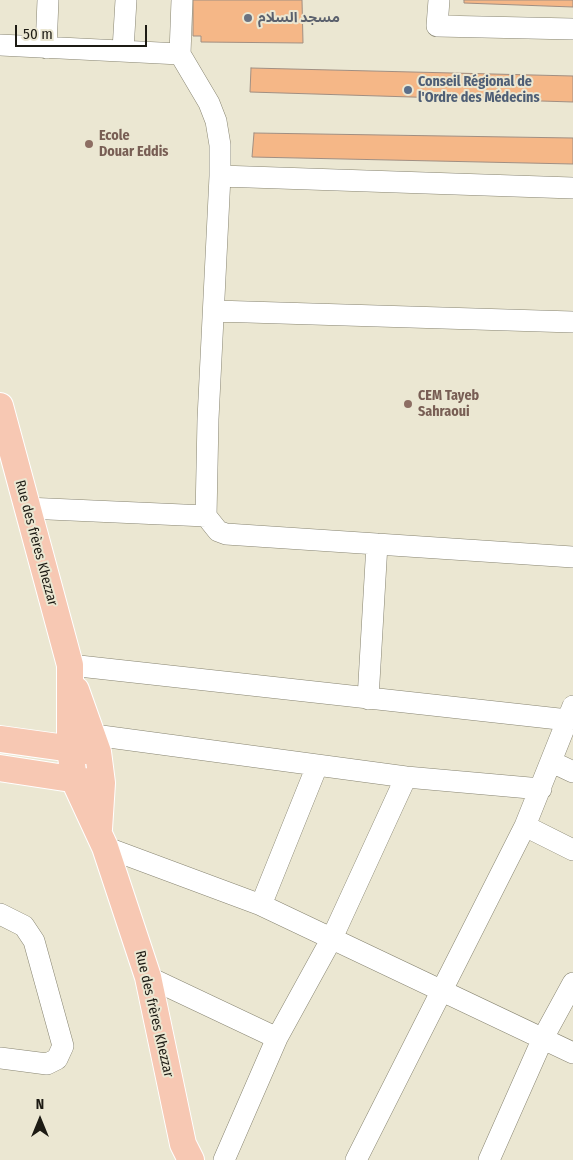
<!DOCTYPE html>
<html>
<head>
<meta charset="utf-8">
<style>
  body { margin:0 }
  #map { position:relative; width:573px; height:1160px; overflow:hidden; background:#ebe7d2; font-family:"Fira Sans Condensed",sans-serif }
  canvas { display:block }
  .north { position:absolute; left:15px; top:1095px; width:50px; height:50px; -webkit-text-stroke:4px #ebe7d2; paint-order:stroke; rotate:0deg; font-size:14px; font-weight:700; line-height:20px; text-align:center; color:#1d1b14 }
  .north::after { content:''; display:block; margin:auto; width:18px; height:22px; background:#1d1b14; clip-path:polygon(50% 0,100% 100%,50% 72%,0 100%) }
  .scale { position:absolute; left:15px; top:25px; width:132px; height:22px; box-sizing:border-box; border:2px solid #1d1b14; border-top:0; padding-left:6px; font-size:15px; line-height:18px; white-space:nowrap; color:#1d1b14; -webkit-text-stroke:4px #ebe7d2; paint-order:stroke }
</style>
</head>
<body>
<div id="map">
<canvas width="573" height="1160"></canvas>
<div class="north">N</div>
<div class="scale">50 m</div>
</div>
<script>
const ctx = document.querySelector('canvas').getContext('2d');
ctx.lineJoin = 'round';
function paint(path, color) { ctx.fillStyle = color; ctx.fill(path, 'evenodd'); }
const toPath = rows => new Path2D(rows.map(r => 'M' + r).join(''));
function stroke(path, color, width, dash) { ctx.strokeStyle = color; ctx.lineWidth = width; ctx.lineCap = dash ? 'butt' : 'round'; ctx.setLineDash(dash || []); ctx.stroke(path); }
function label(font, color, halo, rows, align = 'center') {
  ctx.font = font + ' "Fira Sans Condensed","Noto Sans Arabic",sans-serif'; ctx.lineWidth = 4; ctx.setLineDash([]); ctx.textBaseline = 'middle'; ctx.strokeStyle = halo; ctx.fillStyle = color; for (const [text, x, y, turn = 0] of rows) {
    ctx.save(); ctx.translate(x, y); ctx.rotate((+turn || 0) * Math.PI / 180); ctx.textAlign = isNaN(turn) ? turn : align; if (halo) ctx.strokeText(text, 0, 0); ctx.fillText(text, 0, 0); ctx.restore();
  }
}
const building = toPath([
  [193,0,302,0,303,43,201,42,201,36,193,36,193,0],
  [464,0,573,0,573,7,464,3,464,0],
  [251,68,573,76,573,102,250,92,251,68],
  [254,133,573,138,573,164,252,157,254,133]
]);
paint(building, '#f5b787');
stroke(building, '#a18f82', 1);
const minor = toPath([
  [439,0,437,26,573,29],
  [0,45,180,54,209,103,216,121,220,145,220,176,208,419,206,516,218,531,226,534,573,557],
  [46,48,48,0],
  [123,50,126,0],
  [180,54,182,0],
  [220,176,573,188],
  [215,311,573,322],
  [26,508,206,516],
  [70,665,568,720],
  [368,699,377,544],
  [94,735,406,777,541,789],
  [552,762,573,772],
  [525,826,573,850],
  [105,847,261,905,573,1053],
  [261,905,317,766],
  [0,914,24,926,34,941,63,1046,57,1059,47,1064,0,1058],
  [148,977,277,1038],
  [224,1160,277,1038,332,938,406,777],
  [356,1160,525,826,573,706],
  [489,1160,543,1038,573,983]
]);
const major = toPath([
  [0,406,70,665,70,748,74,780,105,847,148,977,183,1144,191,1160],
  [76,690,98,752,102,783,99,829],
  [0,739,87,751],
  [0,768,91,782]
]);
stroke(minor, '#878471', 22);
stroke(major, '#fff', 28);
stroke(minor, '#fff', 21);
stroke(major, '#f7c8b3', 26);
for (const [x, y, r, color] of [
  [248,18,5,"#6b7280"],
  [408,90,5,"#5c6f8a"],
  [89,144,5,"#8d6e63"],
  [408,404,5,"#8d6e63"]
]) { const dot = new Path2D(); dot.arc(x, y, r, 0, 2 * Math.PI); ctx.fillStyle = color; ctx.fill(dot); stroke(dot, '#ebe7d2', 2); }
label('bold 14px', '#5b616d', '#ebe7d2', [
  ["مسجد السلام",258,18]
], 'left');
label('bold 14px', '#4e5e75', '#ebe7d2', [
  ["Conseil Régional de",418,82],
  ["l'Ordre des Médecins",418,98]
], 'left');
label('bold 14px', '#785e54', '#ebe7d2', [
  ["Ecole",99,136],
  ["Douar Eddis",99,152],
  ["CEM Tayeb",418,396],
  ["Sahraoui",418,412]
], 'left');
label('14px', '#1d1b14', '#ebe7d2', [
  ["Rue des frères Khezzar",36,543,75],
  ["Rue des frères Khezzar",154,1014,77]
]);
</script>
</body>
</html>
